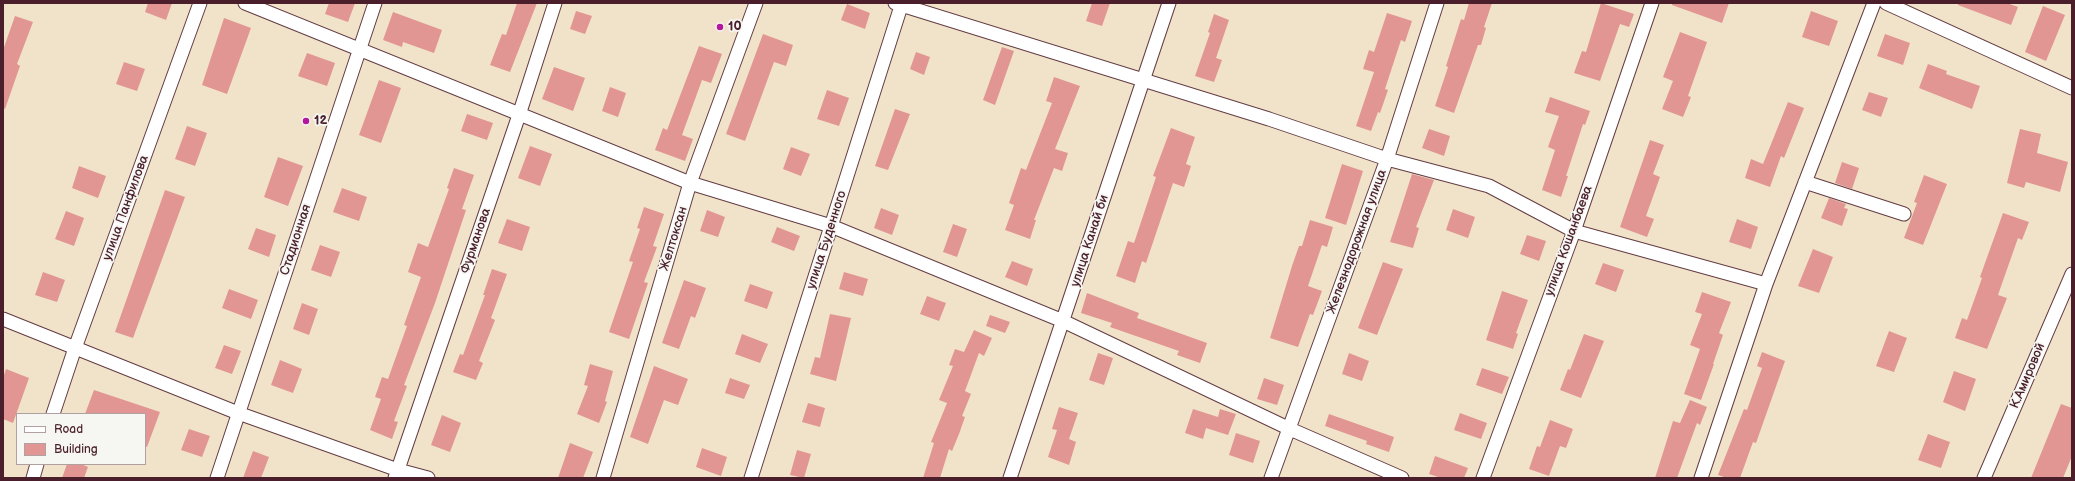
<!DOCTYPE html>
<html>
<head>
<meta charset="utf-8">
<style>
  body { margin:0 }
  #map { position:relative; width:2075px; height:481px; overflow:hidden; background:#f1e3c9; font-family:"Balsamiq Sans",sans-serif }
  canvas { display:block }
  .frame { position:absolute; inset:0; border:4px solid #4a1f2b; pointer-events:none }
  .legend { position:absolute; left:16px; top:413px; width:130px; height:52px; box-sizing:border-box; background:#f6f6f2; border:1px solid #b1a0a2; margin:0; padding:5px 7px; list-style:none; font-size:12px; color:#4a1f2b }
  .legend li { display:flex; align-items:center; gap:8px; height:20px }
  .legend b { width:20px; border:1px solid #b1a0a2 }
</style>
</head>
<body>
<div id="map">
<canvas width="2075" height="481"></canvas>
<div class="frame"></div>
<ul class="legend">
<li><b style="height:5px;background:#fff"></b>Road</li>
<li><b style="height:11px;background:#e29693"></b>Building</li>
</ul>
</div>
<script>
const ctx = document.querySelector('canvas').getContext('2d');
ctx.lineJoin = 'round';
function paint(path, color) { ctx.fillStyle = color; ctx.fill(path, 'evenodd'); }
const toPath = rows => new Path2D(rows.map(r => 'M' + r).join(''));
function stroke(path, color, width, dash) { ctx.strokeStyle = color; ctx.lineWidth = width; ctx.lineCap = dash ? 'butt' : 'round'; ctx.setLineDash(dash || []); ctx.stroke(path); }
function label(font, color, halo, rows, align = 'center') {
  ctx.font = font + ' "Balsamiq Sans",sans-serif'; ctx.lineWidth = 3.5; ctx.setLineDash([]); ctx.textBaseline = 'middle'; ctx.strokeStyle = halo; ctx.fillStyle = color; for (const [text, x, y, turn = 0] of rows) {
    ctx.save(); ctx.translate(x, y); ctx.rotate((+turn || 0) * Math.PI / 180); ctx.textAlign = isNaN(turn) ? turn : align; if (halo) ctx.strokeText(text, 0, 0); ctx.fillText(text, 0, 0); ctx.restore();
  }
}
paint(toPath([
  [148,3,172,3,166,20,145,12],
  [329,3,355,3,348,22,325,14],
  [517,3,537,3,510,72,490,65,502,34,506,35],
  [1092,3,1110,3,1102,26,1086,21],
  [1469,3,1492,3,1484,27,1486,28,1481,45,1478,45,1454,113,1435,106,1448,67,1446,66,1461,19,1464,20],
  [1601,3,1634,14,1629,27,1620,24,1600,81,1574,73,1582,51,1586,52],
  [1672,3,1729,3,1722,23,1672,5],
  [1958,3,2007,3,2018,7,2011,25,1958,5],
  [847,4,870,13,865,29,841,20],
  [2043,6,2065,15,2046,61,2025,52],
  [576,11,592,16,585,34,570,29],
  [1811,11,1838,21,1829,46,1802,37],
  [393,12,442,30,434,53,403,42,402,47,383,40],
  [1387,13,1412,21,1405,42,1401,40,1385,89,1388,90,1380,113,1378,112,1371,131,1356,126,1374,72,1363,69,1369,50,1374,52],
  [1214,14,1229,20,1216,58,1222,60,1214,82,1195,76,1210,33,1208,32],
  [15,16,33,22,17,64,20,66,5,109,3,108,3,50],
  [224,18,251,28,227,94,202,85],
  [1680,32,1707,42,1688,96,1691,97,1683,117,1662,109,1673,81,1663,77],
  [763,34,793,45,786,66,774,62,745,141,726,134],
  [1885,34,1910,43,1903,65,1877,56],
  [699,46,722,54,711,83,702,80,682,135,693,139,685,161,655,150,663,128,667,130],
  [1002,47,1014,51,995,105,983,100],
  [916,52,930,57,924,75,910,69],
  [307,53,335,63,327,86,298,76],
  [124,62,145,69,137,91,116,84],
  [1928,64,1947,71,1946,74,1980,86,1972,109,1919,88],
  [554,67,585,78,573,111,542,99],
  [1054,77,1080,86,1055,149,1068,153,1062,171,1054,168,1034,220,1036,220,1030,239,1005,230,1014,205,1009,203,1021,168,1026,170,1052,103,1046,101],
  [379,80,401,88,381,143,359,135],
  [610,87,626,93,618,117,602,111],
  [827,90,849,98,839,126,817,119],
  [1869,92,1888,98,1881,117,1862,110],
  [1550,97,1590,111,1585,125,1583,124,1566,176,1568,176,1561,197,1542,190,1555,150,1548,147,1559,116,1545,112],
  [1788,102,1804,108,1784,158,1781,156,1770,187,1745,178,1751,159,1763,164],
  [895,109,910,114,888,170,875,166],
  [467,114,493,123,487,140,461,131],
  [187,126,207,133,195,166,175,159],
  [1171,128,1195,137,1186,164,1191,166,1184,187,1173,183,1146,263,1142,261,1135,283,1116,276,1128,241,1134,243,1156,177,1153,176],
  [1429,129,1450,136,1444,156,1422,148],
  [2020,129,2041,134,2037,153,2068,162,2060,192,2026,182,2024,188,2007,183],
  [1650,140,1664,145,1653,174,1660,177,1646,216,1654,219,1647,237,1620,227],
  [530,146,552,154,540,186,518,178],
  [791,147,810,154,801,176,783,169],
  [278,157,303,166,288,206,264,197],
  [1842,162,1859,168,1852,189,1835,183],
  [1342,164,1363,171,1346,225,1325,218],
  [79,166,106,176,98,198,72,188],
  [454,168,474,175,462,209,466,210,435,303,404,385,407,386,394,421,398,422,392,439,370,430,381,399,375,397,382,377,388,379,407,326,404,325,421,277,408,272,418,243,428,247,449,189,447,188],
  [1412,174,1434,180,1416,227,1419,228,1413,248,1390,242],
  [1924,175,1947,184,1923,245,1904,238,1917,203,1914,202],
  [342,188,367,197,359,221,333,212],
  [165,190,185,197,133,338,115,332],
  [1829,198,1846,204,1844,208,1848,209,1842,226,1821,218],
  [644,207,664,214,653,246,657,247,644,282,648,283,629,339,609,332,633,262,629,261,640,229,637,228],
  [881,208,899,215,892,235,874,228],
  [1453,209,1475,217,1468,238,1446,230],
  [707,210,725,217,718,237,700,231],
  [66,211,84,218,74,246,55,239],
  [2003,213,2029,222,2022,240,2018,238,1998,295,2007,298,1987,349,1955,338,1962,318,1967,320,1982,278,1980,277],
  [507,219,530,227,522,251,498,243],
  [1737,219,1758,227,1751,249,1729,242],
  [1310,220,1333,227,1327,247,1322,245,1308,286,1322,291,1313,315,1310,314,1298,347,1270,338,1292,266,1299,246,1302,246],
  [953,224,967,229,957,257,943,252],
  [777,227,800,236,794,251,771,242],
  [256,228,276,235,269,257,248,249],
  [1527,235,1546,241,1539,261,1520,254],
  [320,245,340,252,331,277,311,270],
  [1813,249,1833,257,1819,293,1798,286],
  [1012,261,1033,269,1027,286,1005,277],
  [1383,262,1403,269,1377,335,1358,328],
  [1603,263,1624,270,1616,292,1595,284],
  [492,269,507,274,491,318,495,320,479,361,483,363,476,380,453,372,460,354,463,355,485,295,483,295],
  [43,272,65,280,57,302,35,295],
  [844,272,868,279,863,296,839,289],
  [684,280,706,288,695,318,691,316,679,349,662,343],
  [750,284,773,292,767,309,744,301],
  [229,289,258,300,251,319,222,308],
  [1502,291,1528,300,1516,333,1518,334,1513,349,1486,340],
  [1702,292,1731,302,1719,333,1723,335,1713,364,1714,364,1701,400,1684,394,1700,349,1690,345,1702,314,1695,312],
  [1087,293,1139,313,1137,318,1207,343,1200,363,1177,355,1179,351,1110,327,1112,323,1081,313],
  [927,296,946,303,939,321,920,314],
  [302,303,318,309,309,335,293,329],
  [830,314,851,318,836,381,810,374,815,357,820,358],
  [990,315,1010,322,1005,333,986,326],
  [974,330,992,338,984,356,979,353,965,391,971,394,962,416,965,417,959,434,952,451,949,449,940,478,923,478,934,443,931,442,947,403,939,400,953,366,949,365,955,349,964,352],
  [1889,331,1907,338,1894,372,1876,366],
  [742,334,768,344,760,363,735,354],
  [1584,334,1604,341,1581,398,1560,390,1568,369,1570,370],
  [224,345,241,351,232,374,215,368],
  [1762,352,1785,361,1756,443,1753,442,1740,478,1727,478,1718,475,1744,409,1747,410,1762,368,1757,366],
  [1098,353,1113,358,1104,385,1089,380],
  [1349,353,1369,361,1362,381,1342,374],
  [280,360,302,369,293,393,271,385],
  [590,364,613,371,605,401,607,402,599,423,577,414,588,386,584,385],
  [654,366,688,379,678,405,664,400,648,444,630,437],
  [1482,368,1509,377,1502,394,1476,385],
  [6,369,29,378,13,423,3,419,3,378],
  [1954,371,1976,379,1965,411,1943,402],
  [730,378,750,385,744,399,725,393],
  [1264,378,1284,385,1277,405,1257,399],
  [94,390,160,412,147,447,145,446,145,414,85,414],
  [1690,400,1707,407,1700,425,1697,423,1677,478,1655,478,1673,421,1680,423],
  [808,403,825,408,820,427,802,422],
  [2061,404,2072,408,2072,456,2063,478,2031,478],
  [1059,407,1078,413,1069,439,1076,442,1069,465,1048,457,1057,430,1052,429],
  [1193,409,1218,417,1220,409,1236,414,1228,435,1206,428,1203,439,1185,433],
  [1460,413,1487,423,1481,439,1454,430],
  [1329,414,1394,437,1389,452,1366,444,1367,441,1325,426],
  [442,415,461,423,450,452,431,445],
  [1550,420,1573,429,1566,448,1560,446,1549,476,1529,469,1537,446,1540,447],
  [189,429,210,436,202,457,181,450],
  [1236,433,1260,441,1253,463,1229,455],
  [1928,434,1950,442,1941,468,1918,460],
  [570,443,593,452,583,478,558,478],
  [702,448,727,457,721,476,696,467],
  [797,450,811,454,804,478,790,475],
  [253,451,269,457,261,478,243,478],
  [1435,456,1468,468,1464,478,1441,478,1429,474],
  [67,464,81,464,88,467,84,478,62,478]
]), '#e29693');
const minor = toPath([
  [245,3,690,183,831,226,1063,321,1290,429,1402,478],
  [895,3,1269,119,1387,159,1489,186,1574,231,1766,284],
  [1886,3,2072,88],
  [1805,182,1904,214],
  [3,319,238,413,398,470,428,478],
  [53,414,75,348,200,3],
  [33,478,37,464],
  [217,478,375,3],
  [395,478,519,115,555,3],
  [603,478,690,183,756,3],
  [751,478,902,3],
  [1010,478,1169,3],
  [1271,478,1387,159,1437,3],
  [1483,478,1574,231,1652,3],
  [1701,478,1766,284,1874,3],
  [1984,478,2072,274]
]);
stroke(minor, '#633c43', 15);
stroke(minor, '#fff', 13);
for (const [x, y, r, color] of [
  [720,27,4,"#b5179e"],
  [306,121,4,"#b5179e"]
]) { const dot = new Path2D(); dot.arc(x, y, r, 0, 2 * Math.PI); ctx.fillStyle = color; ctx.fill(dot); stroke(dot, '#f6f6f2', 1.5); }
label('bold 13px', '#4a1f2b', '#f6f6f2', [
  ["10",728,27],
  ["12",314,121]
], 'left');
label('13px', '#4a1f2b', '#f6f6f2', [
  ["улица Панфилова",126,208,-70],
  ["Желтоксан",674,239,-73],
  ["Стадионная",296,240,-72],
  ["улица Буденного",827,240,-72],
  ["Фурманова",476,241,-71],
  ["улица Канай би",1090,241,-72],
  ["улица Кошанбаева",1569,241,-70],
  ["Железнодорожная улица",1357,242,-70],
  ["К.Амировой",2028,376,-67]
]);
</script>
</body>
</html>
